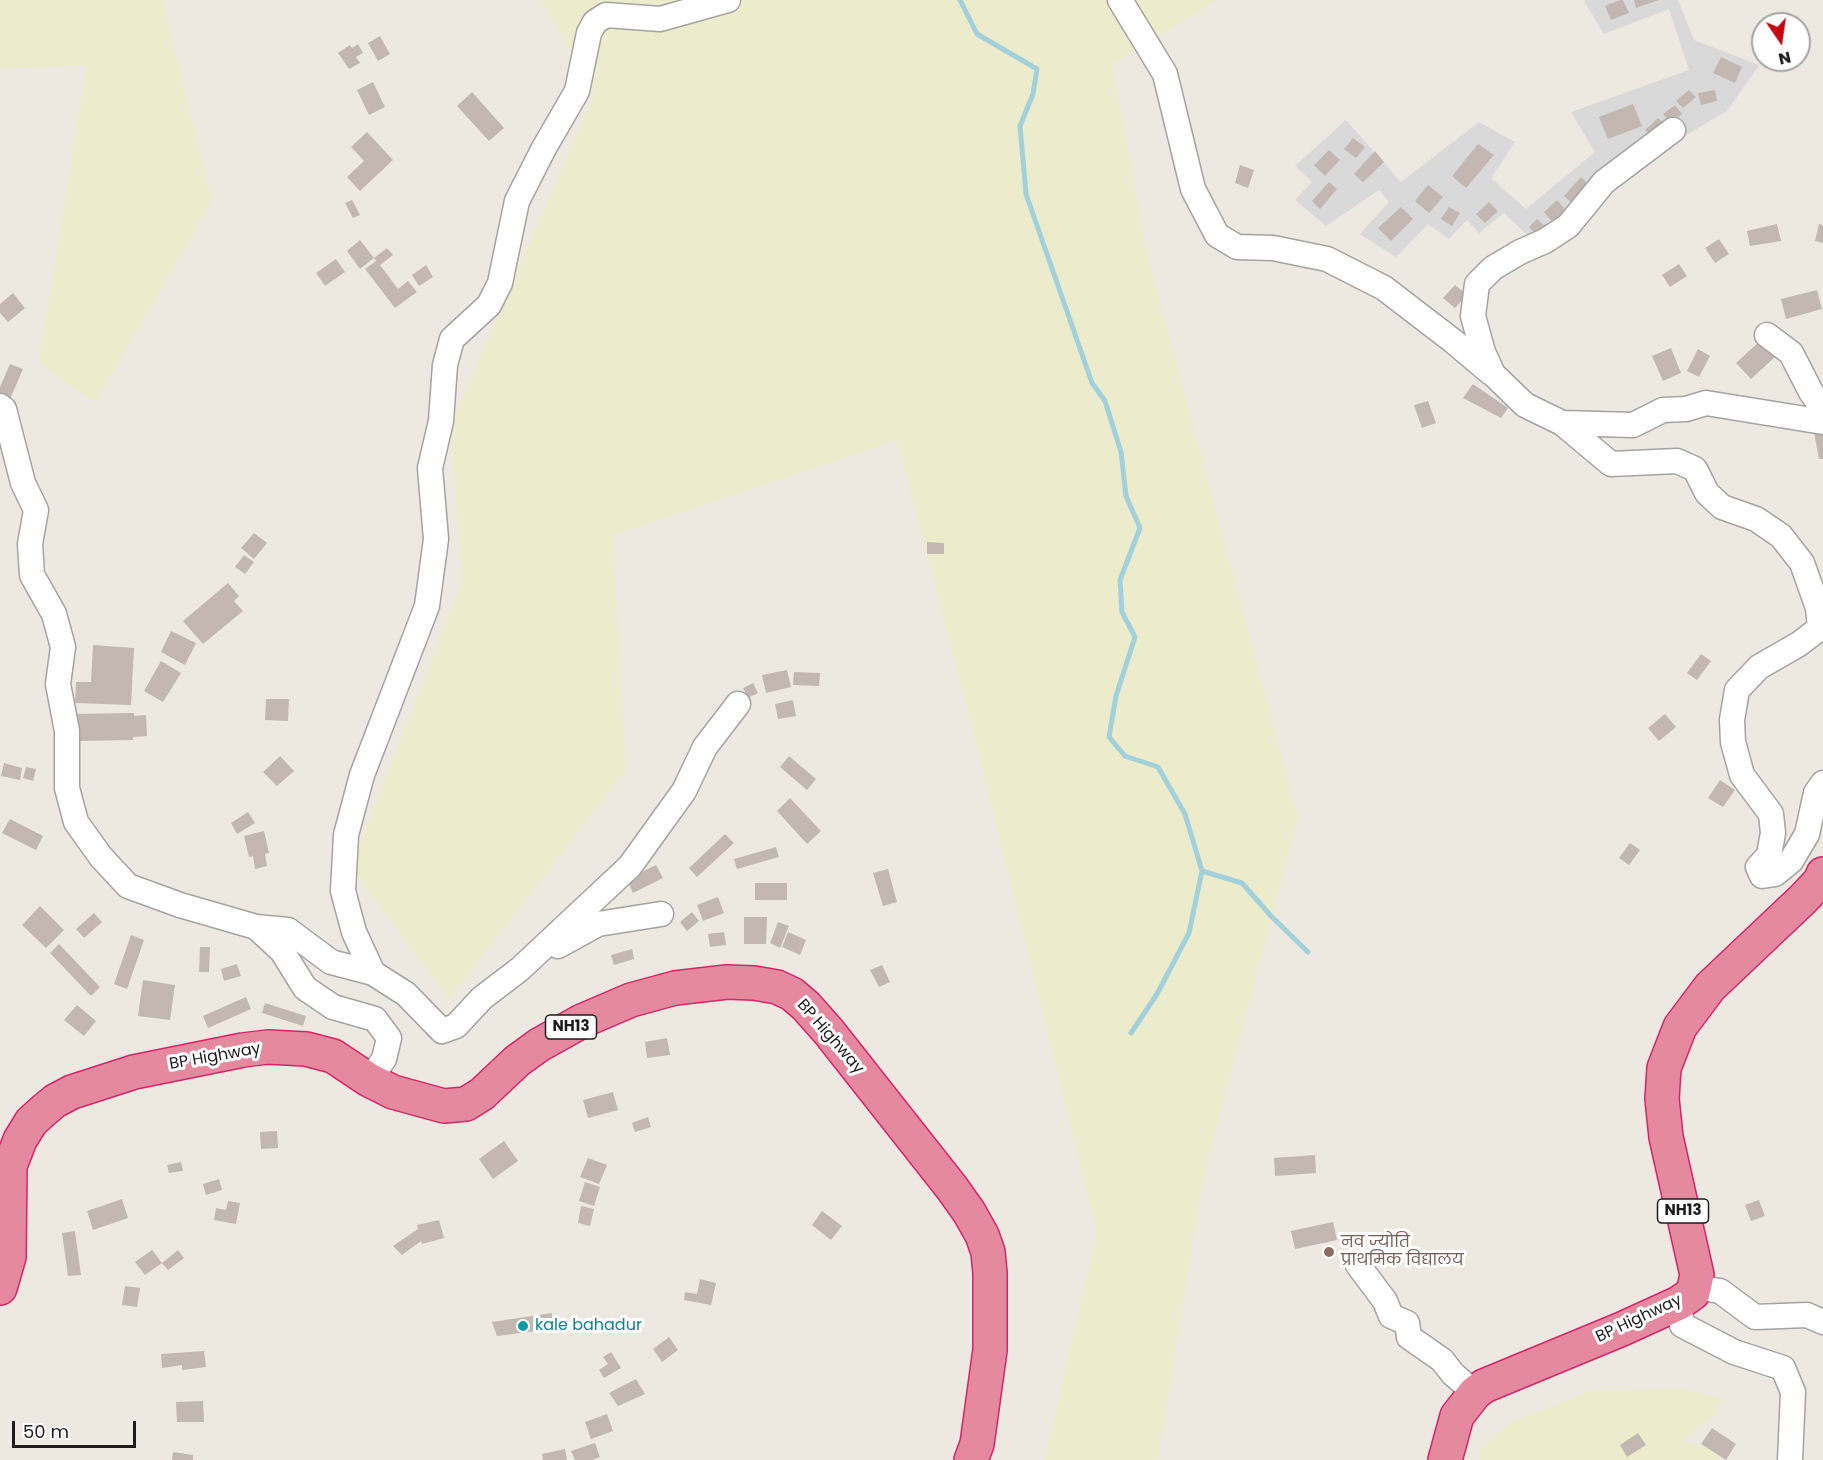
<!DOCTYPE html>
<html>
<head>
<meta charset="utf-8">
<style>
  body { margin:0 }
  #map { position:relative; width:1823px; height:1460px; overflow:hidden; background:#ede9e1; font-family:Poppins,sans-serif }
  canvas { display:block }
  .north { position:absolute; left:1751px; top:12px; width:60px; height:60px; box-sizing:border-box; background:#fff; border:2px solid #a4a4a4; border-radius:50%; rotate:167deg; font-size:16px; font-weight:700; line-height:24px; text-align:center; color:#1c1c1c }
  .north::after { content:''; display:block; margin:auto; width:21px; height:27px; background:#c6020c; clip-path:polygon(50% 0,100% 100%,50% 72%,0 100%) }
  .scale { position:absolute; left:12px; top:1421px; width:124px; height:27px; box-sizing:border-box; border:3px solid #1c1c1c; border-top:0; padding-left:8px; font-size:18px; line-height:21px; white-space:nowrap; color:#1c1c1c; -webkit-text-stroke:4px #fff; paint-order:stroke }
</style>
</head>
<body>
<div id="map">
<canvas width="1823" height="1460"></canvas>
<div class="north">N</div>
<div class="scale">50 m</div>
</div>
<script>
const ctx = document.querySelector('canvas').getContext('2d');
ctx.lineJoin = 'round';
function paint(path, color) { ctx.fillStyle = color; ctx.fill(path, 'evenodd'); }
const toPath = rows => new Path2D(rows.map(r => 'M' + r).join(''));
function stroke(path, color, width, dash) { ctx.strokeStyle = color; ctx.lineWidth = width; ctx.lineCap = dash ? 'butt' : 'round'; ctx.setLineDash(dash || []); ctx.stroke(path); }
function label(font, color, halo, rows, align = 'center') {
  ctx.font = font + ' Poppins,"Noto Sans Devanagari",sans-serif'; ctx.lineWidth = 6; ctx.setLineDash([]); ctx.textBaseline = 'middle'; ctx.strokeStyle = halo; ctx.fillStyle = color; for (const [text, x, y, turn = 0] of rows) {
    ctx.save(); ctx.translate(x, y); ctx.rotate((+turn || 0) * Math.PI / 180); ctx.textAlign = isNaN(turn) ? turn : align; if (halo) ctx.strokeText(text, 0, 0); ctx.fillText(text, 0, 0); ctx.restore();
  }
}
paint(toPath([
  [1587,0,1678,0,1694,40,1759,65,1727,111,1633,166,1536,243,1504,213,1479,233,1467,220,1449,239,1428,224,1396,257,1360,234,1389,202,1379,190,1326,226,1295,200,1312,182,1295,166,1346,120,1401,182,1479,122,1515,142,1491,178,1526,209,1595,152,1571,112,1689,70,1669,9,1604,34,1584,1]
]), '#dad9d9');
paint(toPath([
  [0,0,162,0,212,202,95,403,39,363,87,65,0,69],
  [540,0,1217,0,1112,64,1146,249,1298,817,1203,1179,1158,1460,1045,1460,1097,1232,974,734,897,440,613,535,626,770,449,999,351,868,463,578,450,427,595,92],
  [1681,1389,1725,1399,1715,1414,1682,1441,1712,1450,1719,1460,1480,1460,1479,1451,1509,1423,1590,1391]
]), '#ececcc');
stroke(toPath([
  [960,0,977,34,1037,69,1033,94,1020,126,1026,194,1092,383,1105,401,1121,452,1126,496,1140,528,1120,580,1122,612,1135,637,1116,696,1109,737,1125,756,1158,767,1185,814,1202,871,1189,933,1157,994,1131,1033],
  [1202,871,1242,883,1271,916,1308,952]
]), '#a2d1db', 5);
paint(toPath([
  [1620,0,1623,0,1629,13,1611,20,1605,6],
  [1634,0,1659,0,1636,8],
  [380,36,390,54,378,61,368,43],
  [358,44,363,53,356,57,360,63,349,69,338,53,350,45,352,48],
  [1721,57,1742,67,1735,83,1713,73],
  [373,82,385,107,369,115,357,90],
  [1689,90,1696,97,1683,108,1676,101],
  [1715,90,1717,101,1701,105,1698,93],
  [472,92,504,128,489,141,457,106],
  [1633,104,1642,126,1608,139,1599,117],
  [1675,105,1682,114,1671,123,1663,114],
  [1658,118,1665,125,1653,137,1645,130],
  [367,132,393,160,360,191,347,177,364,161,351,147],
  [1353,138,1365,147,1356,158,1344,149],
  [1478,144,1494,155,1466,188,1452,176],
  [1329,150,1340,160,1325,176,1314,165],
  [1375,151,1384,162,1363,182,1354,174],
  [1240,165,1254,170,1248,188,1235,183],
  [1581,177,1593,188,1575,206,1564,196],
  [1329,182,1337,189,1320,209,1312,201],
  [1428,185,1443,197,1429,213,1415,201],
  [352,200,360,215,353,218,345,203],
  [1557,200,1569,214,1556,226,1544,212],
  [1489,202,1498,211,1485,223,1476,214],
  [1401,207,1413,219,1391,241,1378,228],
  [1449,207,1460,213,1452,226,1441,219],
  [1537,219,1548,229,1538,237,1529,227],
  [1777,224,1781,241,1750,246,1747,231],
  [1819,224,1823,225,1823,243,1815,241],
  [1719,239,1729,254,1715,263,1705,248],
  [360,240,374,258,360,269,347,251],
  [387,248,393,255,380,265,398,289,408,281,417,292,395,308,365,269,376,261,374,258],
  [336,259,345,272,325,286,316,273],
  [1679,264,1687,276,1670,287,1662,275],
  [426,265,433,277,419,286,412,275],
  [1455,285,1467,295,1455,308,1443,298],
  [1817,290,1822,309,1786,319,1781,299],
  [13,293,25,308,8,322,0,313,0,304],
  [1761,340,1776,356,1751,379,1736,363],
  [1671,348,1681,373,1663,381,1652,356],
  [1698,349,1710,356,1699,377,1687,371],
  [10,364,23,369,10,399,0,395,0,387],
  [1473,384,1508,408,1501,418,1463,398],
  [1428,401,1436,423,1422,428,1414,405],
  [1823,430,1823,459,1819,459,1814,432],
  [254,533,267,543,254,559,241,548],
  [927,542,944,543,944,554,927,554],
  [244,555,254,562,245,574,235,567],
  [228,583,239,596,234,601,243,611,203,644,183,621],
  [171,631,196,643,185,665,161,652],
  [93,645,134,648,131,705,75,703,76,682,91,682],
  [1701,654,1711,661,1697,680,1687,673],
  [161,661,181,673,163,702,144,691],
  [787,670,791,687,766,693,762,675],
  [794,672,820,673,819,686,793,685],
  [753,683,758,693,748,698,743,688],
  [266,699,289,699,288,721,265,720],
  [793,700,796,716,778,719,775,704],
  [134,713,134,716,146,715,147,736,133,737,133,740,74,741,74,714],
  [1665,714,1676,727,1659,741,1648,728],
  [280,756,294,771,277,786,263,772],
  [789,756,816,779,807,790,780,767],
  [4,763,22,768,20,780,1,776],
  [26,767,36,769,33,781,23,778],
  [1720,780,1735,790,1723,807,1708,798],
  [790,798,821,831,807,844,777,811],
  [248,812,255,823,237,834,231,823],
  [10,819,43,836,36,850,2,833],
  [264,831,269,853,265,854,267,866,255,869,253,856,249,857,244,836],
  [725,834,734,843,697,877,689,868],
  [1630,843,1640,850,1629,865,1619,858],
  [776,847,779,857,737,869,734,859],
  [656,865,663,878,633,893,627,879],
  [888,869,897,902,883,906,873,873],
  [755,883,787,883,787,900,755,900],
  [718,897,724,913,703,921,697,905],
  [40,906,64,930,46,948,22,925],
  [692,912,699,921,687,931,680,922],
  [94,913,102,922,84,938,76,929],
  [744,917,767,917,766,944,744,944],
  [778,922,789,926,780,948,770,943],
  [724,932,726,945,710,947,708,934],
  [788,932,806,940,800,955,782,947],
  [131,935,144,940,127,989,114,984],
  [59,944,100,987,91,996,50,953],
  [200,947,210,947,209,972,199,972],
  [632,949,634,959,614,965,611,955],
  [237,964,241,976,224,981,221,969],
  [882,965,890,982,879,987,870,970],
  [143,980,175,985,170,1020,138,1016],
  [246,997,251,1009,208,1028,203,1016],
  [265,1003,306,1016,303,1026,262,1013],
  [77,1005,96,1021,84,1036,64,1020],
  [667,1038,670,1055,647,1058,645,1042],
  [613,1092,618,1110,588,1118,583,1100],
  [648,1117,651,1127,635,1132,632,1123],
  [277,1131,278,1148,261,1149,260,1132],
  [504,1141,518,1161,493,1179,479,1159],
  [1315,1155,1316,1173,1275,1176,1274,1158],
  [588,1158,607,1165,599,1184,580,1177],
  [181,1162,183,1171,169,1173,167,1165],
  [219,1179,222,1190,206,1195,203,1184],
  [585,1182,600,1187,594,1206,579,1201],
  [122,1199,128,1218,93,1230,87,1211],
  [1759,1200,1765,1216,1751,1221,1745,1205],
  [228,1201,240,1203,236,1224,214,1220,216,1208,226,1210],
  [581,1206,594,1209,590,1226,578,1223],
  [822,1211,842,1226,831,1240,812,1225],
  [439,1220,444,1238,422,1244,421,1241,402,1255,393,1246,418,1229,417,1225],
  [1333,1222,1337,1240,1295,1249,1291,1231],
  [75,1231,81,1275,68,1276,62,1233],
  [152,1250,162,1263,145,1275,135,1262],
  [178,1250,184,1258,168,1270,162,1263],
  [700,1279,716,1283,711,1305,684,1300,685,1292,697,1294],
  [125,1286,140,1288,137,1307,122,1305],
  [552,1313,553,1329,497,1336,492,1322],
  [669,1337,678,1350,662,1362,653,1349],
  [204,1351,206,1367,182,1370,182,1365,162,1368,161,1354],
  [611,1352,621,1368,604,1378,599,1370,608,1364,603,1357],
  [636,1379,645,1394,618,1406,609,1393],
  [203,1401,204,1422,177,1422,176,1402],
  [607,1414,613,1431,591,1439,585,1422],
  [1712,1428,1736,1444,1726,1460,1701,1444],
  [1638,1433,1646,1445,1627,1457,1620,1445],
  [595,1443,600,1457,592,1460,575,1460,571,1451],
  [565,1449,567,1460,543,1460,542,1454],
  [173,1452,193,1455,193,1460,172,1460]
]), '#c2b8b1');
const minor = toPath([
  [1120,0,1165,74,1193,189,1217,235,1237,247,1273,248,1327,259,1384,288,1453,341,1491,373],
  [1673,130,1604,182,1568,226,1545,241,1520,252,1493,268,1477,284,1473,316,1483,352,1493,374,1525,405,1562,423,1611,464,1677,461,1695,469,1707,493,1722,507,1756,519,1781,536,1802,563,1818,608,1820,628,1799,644,1759,667,1737,690,1732,720,1733,742,1742,775,1771,814,1773,833,1769,855,1758,867,1762,876,1775,874,1791,861,1807,834,1816,793,1823,783],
  [1767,335,1791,353,1811,392,1823,409],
  [0,406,4,409,23,483,36,510,30,544,32,575,54,614,63,647,58,684,67,731,67,788,76,822,101,857,128,886,180,905,256,927,282,951,305,988,333,1007,375,1019,389,1038,384,1059,369,1080],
  [1562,423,1633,425,1663,410,1686,409,1706,403,1823,422],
  [256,927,288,930,331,962,373,973,406,994,442,1031,456,1026,482,998,520,969,630,866,684,791,705,747,738,704],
  [558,946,598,924,661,914],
  [373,973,354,932,343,891,346,835,362,775,427,606,436,539,430,468,441,421,445,365,452,339,489,305,500,283,517,201,544,148,577,91,589,33,595,22,606,15,660,19,728,0],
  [1358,1265,1385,1301,1391,1316,1407,1323,1409,1337,1442,1360,1453,1374,1475,1393],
  [1695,1287,1720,1291,1755,1317,1807,1315,1823,1322],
  [1679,1303,1682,1325,1734,1352,1783,1368,1793,1392,1790,1460]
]);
const highway = toPath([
  [0,1288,9,1257,10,1166,20,1140,31,1122,43,1111,55,1101,72,1092,134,1072,243,1050,268,1047,306,1049,333,1056,369,1080,393,1092,444,1106,466,1104,482,1094,517,1061,539,1045,582,1021,631,1000,675,988,727,982,754,983,777,987,792,994,806,1006,829,1032,952,1188,969,1212,982,1235,988,1252,990,1273,990,1350,977,1444,971,1460],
  [1445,1460,1457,1416,1475,1393,1484,1386,1622,1329,1679,1303,1693,1293,1697,1275,1666,1137,1662,1099,1664,1068,1680,1027,1710,987,1803,899,1820,881,1823,874]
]);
stroke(minor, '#a3a3a3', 27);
stroke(highway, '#d5256a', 36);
stroke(minor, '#fff', 24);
stroke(highway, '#e5899f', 33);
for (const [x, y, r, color] of [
  [1329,1252,6,"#8d6e63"],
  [523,1326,6,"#0f9aa8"]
]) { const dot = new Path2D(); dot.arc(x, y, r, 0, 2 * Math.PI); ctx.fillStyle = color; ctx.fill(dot); stroke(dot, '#fff', 2); }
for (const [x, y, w] of [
  [571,1027,51],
  [1683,1211,51]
]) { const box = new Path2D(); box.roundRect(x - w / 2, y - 12, w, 24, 4.5); ctx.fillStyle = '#fff'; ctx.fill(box); stroke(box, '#1c1c1c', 1.5); }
label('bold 15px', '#1c1c1c', null, [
  ["NH13",571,1027],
  ["NH13",1683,1211]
]);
label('16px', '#1c1c1c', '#fff', [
  ["BP Highway",830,1037,49],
  ["BP Highway",215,1057,-10],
  ["BP Highway",1639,1319,-25]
]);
label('16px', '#785e54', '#fff', [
  ["नव ज्योति",1341,1243],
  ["प्राथमिक विद्यालय",1341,1261]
], 'left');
label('16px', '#0d838f', '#fff', [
  ["kale bahadur",535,1326]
], 'left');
</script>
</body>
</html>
